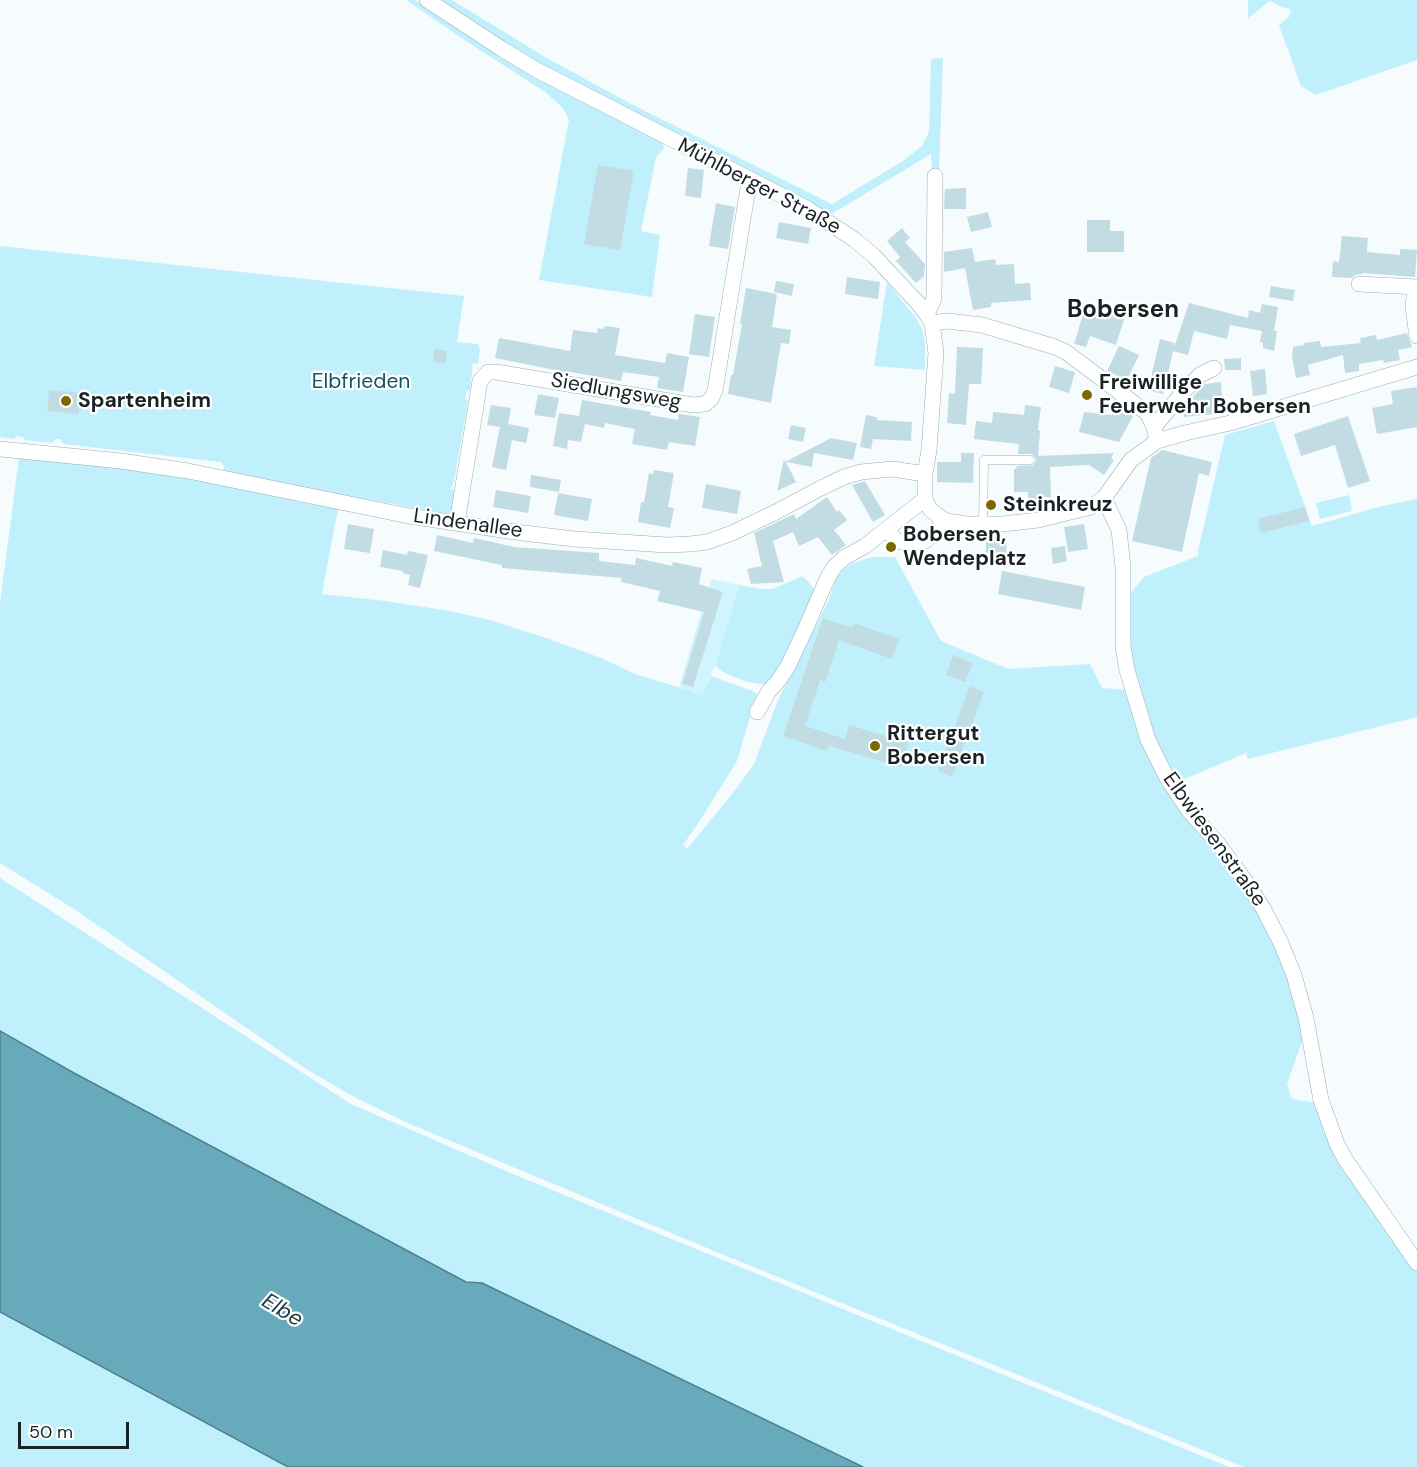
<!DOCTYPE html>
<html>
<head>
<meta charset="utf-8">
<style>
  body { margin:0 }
  #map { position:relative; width:1417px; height:1467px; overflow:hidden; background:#f6fbfd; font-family:"DM Sans",sans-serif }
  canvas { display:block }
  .scale { position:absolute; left:18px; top:1422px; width:111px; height:27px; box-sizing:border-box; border:3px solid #192325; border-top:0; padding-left:8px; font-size:18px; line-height:21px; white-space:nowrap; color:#192325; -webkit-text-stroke:4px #fff; paint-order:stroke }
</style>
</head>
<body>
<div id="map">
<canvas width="1417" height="1467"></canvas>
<div class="scale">50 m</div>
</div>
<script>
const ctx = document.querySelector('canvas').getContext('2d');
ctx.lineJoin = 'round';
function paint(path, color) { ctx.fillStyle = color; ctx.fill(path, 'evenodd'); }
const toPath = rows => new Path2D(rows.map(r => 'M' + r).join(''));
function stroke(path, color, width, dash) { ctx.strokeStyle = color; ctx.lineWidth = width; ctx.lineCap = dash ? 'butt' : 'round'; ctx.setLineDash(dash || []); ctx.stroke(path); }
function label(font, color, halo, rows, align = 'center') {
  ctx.font = font + ' "DM Sans",sans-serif'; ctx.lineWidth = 4.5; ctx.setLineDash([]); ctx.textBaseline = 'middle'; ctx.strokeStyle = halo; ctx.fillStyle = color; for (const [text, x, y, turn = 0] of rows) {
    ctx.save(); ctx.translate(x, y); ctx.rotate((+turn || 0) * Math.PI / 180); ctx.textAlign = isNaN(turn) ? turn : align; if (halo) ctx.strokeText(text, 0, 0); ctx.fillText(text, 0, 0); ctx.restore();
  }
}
paint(toPath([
  [711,579,739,585,715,666,702,696,679,687]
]), '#d1f5fe');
paint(toPath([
  [406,0,415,0,452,25,549,85,663,142,664,149,656,157,641,231,660,235,652,297,539,280,569,120,563,108,545,92,466,41],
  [439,0,452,0,545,57,631,104,832,204,903,161,922,146,929,132,931,59,943,58,939,172,932,173,931,154,830,215,539,64],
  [1248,0,1417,0,1417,60,1316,95,1301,86,1279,25,1289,17,1291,10,1280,6,1270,1,1248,18],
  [0,246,464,296,457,342,478,344,480,349,478,364,473,363,470,390,466,392,465,398,468,401,454,481,451,489,457,491,453,512,448,514,222,473,224,467,221,462,63,444,60,439,56,439,52,443,25,440,23,437,17,436,14,439,0,437],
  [887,282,917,319,922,329,925,343,925,370,874,366],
  [1274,421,1312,526,1382,506,1417,499,1417,717,1248,759,1246,753,1180,781,1169,765,1151,734,1140,702,1128,636,1128,596,1144,577,1198,556,1198,551,1225,435],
  [19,458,118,468,228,485,295,501,338,509,322,594,385,601,450,611,490,620,546,638,601,658,638,675,691,691,702,696,711,676,755,692,758,698,752,710,737,761,699,822,683,845,687,849,736,789,754,764,778,700,828,602,837,576,852,563,873,557,895,557,941,641,1008,669,1090,664,1102,688,1129,690,1143,739,1277,942,1301,1018,1302,1042,1287,1084,1292,1099,1316,1103,1324,1133,1331,1144,1417,1269,1417,1467,1244,1467,719,1253,410,1124,354,1097,306,1069,77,911,0,863,0,603],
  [1349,495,1352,511,1320,519,1316,503],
  [803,576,817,592,784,665,768,683,761,684,747,682,725,673,715,666,739,585,763,589,772,589],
  [0,878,351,1104,513,1174,1229,1467,863,1467,482,1283,466,1282,74,1073,0,1031],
  [0,1312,288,1467,0,1467]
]), '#c0f0fc');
const water = toPath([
  [0,1031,74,1073,466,1282,482,1283,863,1467,288,1467,0,1312,0,1031]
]);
paint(water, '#67aabb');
stroke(water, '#50828e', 1.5);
paint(toPath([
  [598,165,634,171,620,250,584,244],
  [688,168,704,170,701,198,685,196],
  [966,188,966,209,944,209,945,189],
  [716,203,735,207,728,249,709,246],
  [988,212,992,227,971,232,967,217],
  [1087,220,1110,220,1110,231,1124,231,1124,252,1087,252],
  [779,222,811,228,808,244,776,238],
  [902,228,910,238,905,242,925,264,924,276,916,283,896,261,900,257,887,241],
  [1342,236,1368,238,1367,252,1400,255,1400,249,1417,250,1415,277,1362,273,1362,274,1355,275,1352,278,1332,277,1333,261,1339,262],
  [972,248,975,262,995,259,996,265,1014,264,1015,284,1030,283,1031,300,991,303,991,307,973,310,965,268,944,272,944,252],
  [847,277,880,282,878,299,845,294],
  [776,281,794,284,792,296,774,292],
  [1271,286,1295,290,1293,301,1269,297],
  [746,288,777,294,772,327,791,330,789,344,781,343,771,403,728,394,731,375,733,375,742,324,740,323],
  [1189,303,1248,318,1249,310,1260,313,1262,304,1278,307,1274,331,1277,331,1274,351,1263,348,1263,343,1260,342,1262,331,1230,325,1227,339,1194,331,1188,355,1173,351],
  [1085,308,1124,319,1116,345,1090,336,1086,347,1074,344],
  [695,314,715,317,709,357,689,354],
  [605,326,620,328,615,355,665,363,667,353,689,357,683,392,657,388,659,377,623,372,621,381,565,371,565,372,495,358,499,338,570,351,573,330,597,333,598,328,604,329],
  [1407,333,1412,347,1398,350,1400,360,1384,363,1383,360,1359,364,1359,371,1345,373,1343,355,1308,365,1310,375,1296,378,1292,356,1293,347,1304,345,1303,343,1320,341,1321,347,1361,343,1360,338,1376,335,1377,340],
  [1160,339,1175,343,1163,394,1148,390],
  [1119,346,1139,355,1127,380,1107,371],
  [957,347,983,348,981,384,969,384,966,425,947,423,949,393,955,394],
  [434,349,447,351,445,363,433,362],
  [1241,358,1241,370,1225,370,1224,359],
  [1055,366,1075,372,1069,393,1049,387],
  [1265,369,1267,394,1253,396,1250,371],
  [1221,382,1222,397,1213,397,1215,414,1184,417,1183,407,1205,384],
  [1417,387,1417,427,1377,434,1372,408,1393,404,1391,391],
  [49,390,86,393,84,409,79,409,79,414,47,411],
  [538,394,559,398,555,418,534,415],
  [582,400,651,412,650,415,678,420,679,414,700,417,695,446,669,442,667,450,632,444,635,429,605,423,604,428,585,424,581,442,568,440,567,449,553,446,559,413,579,416],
  [491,405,511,408,508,424,529,428,526,443,512,440,506,470,492,467,500,427,487,425],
  [1025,405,1041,407,1038,430,1040,431,1038,456,1114,453,1111,458,1114,460,1104,475,1089,465,1050,467,1051,497,1041,497,1041,507,1028,507,1028,492,1014,492,1014,469,1016,469,1017,466,1033,465,1036,461,1035,457,1031,454,1018,454,1019,444,974,439,976,421,992,423,993,412,1024,415],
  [1114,405,1133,416,1119,442,1079,432,1084,412,1112,415],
  [866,415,877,417,877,420,912,422,911,441,873,439,871,449,860,447],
  [1348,416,1370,481,1348,488,1335,445,1301,456,1294,434],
  [791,425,806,428,803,442,788,439],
  [831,438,857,443,853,460,814,453,812,467,786,462,796,482,777,491,784,459,785,462],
  [1162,450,1212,462,1209,476,1199,473,1182,552,1132,541,1151,458],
  [961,453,974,453,973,483,937,482,937,462,961,462],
  [654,470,674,473,668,507,674,508,670,528,638,522,641,502,644,502,649,473,653,474],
  [531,475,561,480,559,492,530,487],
  [865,481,885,515,873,522,852,485],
  [706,484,741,491,737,514,702,508],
  [496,490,531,496,528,513,493,507],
  [558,493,592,499,588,521,554,515],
  [827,497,837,512,839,510,847,520,834,530,846,545,832,555,818,537,799,546,793,532,773,541,784,582,751,584,747,569,762,566,754,533,794,514,796,519],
  [1305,507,1309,521,1261,533,1258,519],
  [348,524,374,529,370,553,344,549],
  [1084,524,1088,549,1068,552,1064,527],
  [437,535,473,543,474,538,514,547,599,553,599,561,635,565,636,558,672,566,673,562,702,568,699,584,723,592,693,687,682,684,704,612,657,601,660,591,621,582,622,578,502,568,502,565,434,551],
  [1007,536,1006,557,986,556,986,538],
  [1065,546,1067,561,1053,564,1051,548],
  [383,550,407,555,408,551,428,555,420,588,408,585,410,575,403,573,403,571,380,567],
  [1002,571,1085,587,1081,610,998,594],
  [823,618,852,628,854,623,899,639,892,659,839,640,825,682,820,680,805,726,845,739,849,725,909,743,901,767,829,746,827,751,783,736],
  [953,655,973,663,965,682,946,675],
  [970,686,984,692,952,777,938,771]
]), '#c2dce3');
const service = toPath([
  [983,524,984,460,1030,460]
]);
const minor = toPath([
  [427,0,502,49,535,69,808,209,855,240,874,256,917,302,927,315,932,323,936,353,929,450,925,474,925,499,930,509,937,515,946,521,967,524,1003,524,1038,520,1091,507,1104,498,1131,460,1157,441,1185,433,1230,423,1417,367],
  [1359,284,1417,287],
  [1415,287,1413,307,1417,336],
  [927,315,934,298,935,176],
  [932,323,947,321,982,325,1055,347,1066,352,1147,413,1154,427,1157,441],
  [1154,427,1185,390,1200,375,1214,368],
  [0,449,121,461,188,471,409,516,515,532,574,539,667,545,690,544,707,542,732,533,776,512,819,489,844,477,861,472,892,469,925,474],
  [1104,498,1119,530,1123,567,1123,646,1127,670,1148,740,1167,778,1190,812,1216,841,1244,879,1263,908,1281,943,1294,975,1306,1018,1321,1100,1337,1144,1345,1159,1417,1263],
  [457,523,480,381,488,372,496,372,693,405,705,404,711,399,715,391,748,188,752,181],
  [887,529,896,541,911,543,925,541,946,521],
  [757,712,769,691,779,680,788,666,805,630,827,579,834,567,845,557,865,546,925,499]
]);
stroke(service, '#95afb6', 9);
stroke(minor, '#95afb6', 16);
stroke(service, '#fff', 8);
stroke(minor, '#fff', 15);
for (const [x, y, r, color] of [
  [1087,395,6,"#7d6800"],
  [66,401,6,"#7d6800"],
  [991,505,6,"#7d6800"],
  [891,547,6,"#7d6800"],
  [875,746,6,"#7d6800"]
]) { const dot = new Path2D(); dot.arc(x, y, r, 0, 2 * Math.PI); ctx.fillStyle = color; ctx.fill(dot); stroke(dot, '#fff', 2); }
label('21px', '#192325', '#fff', [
  ["Mühlberger Straße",759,187,28],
  ["Siedlungsweg",616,392,10],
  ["Lindenallee",468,524,8],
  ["Elbwiesenstraße",1214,840,54]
]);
label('21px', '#19535f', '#fff', [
  ["Elbfrieden",361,382]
]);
label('bold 21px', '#192325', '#fff', [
  ["Freiwillige",1099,383],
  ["Feuerwehr Bobersen",1099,407],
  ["Spartenheim",78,401],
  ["Steinkreuz",1003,505],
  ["Bobersen,",903,535],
  ["Wendeplatz",903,559],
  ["Rittergut",887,734],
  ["Bobersen",887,758]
], 'left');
label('italic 22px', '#1a3b43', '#fff', [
  ["Elbe",282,1311,31]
]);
label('bold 24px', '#192325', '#fff', [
  ["Bobersen",1123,311]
]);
</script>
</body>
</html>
